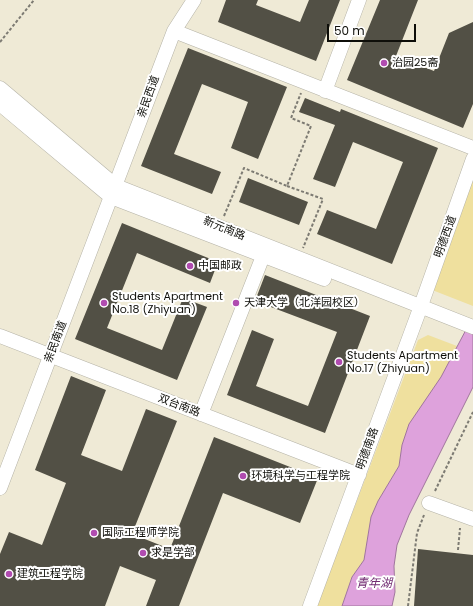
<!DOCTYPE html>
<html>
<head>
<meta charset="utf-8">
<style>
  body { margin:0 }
  #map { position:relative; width:473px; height:606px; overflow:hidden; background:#faf7ea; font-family:Poppins,sans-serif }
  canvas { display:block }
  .scale { position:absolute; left:327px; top:24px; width:89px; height:18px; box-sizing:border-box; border:2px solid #0e0e09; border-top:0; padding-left:5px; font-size:12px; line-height:14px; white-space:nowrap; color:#0e0e09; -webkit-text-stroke:3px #fff; paint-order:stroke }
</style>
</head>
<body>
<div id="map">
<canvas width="473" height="606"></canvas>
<div class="scale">50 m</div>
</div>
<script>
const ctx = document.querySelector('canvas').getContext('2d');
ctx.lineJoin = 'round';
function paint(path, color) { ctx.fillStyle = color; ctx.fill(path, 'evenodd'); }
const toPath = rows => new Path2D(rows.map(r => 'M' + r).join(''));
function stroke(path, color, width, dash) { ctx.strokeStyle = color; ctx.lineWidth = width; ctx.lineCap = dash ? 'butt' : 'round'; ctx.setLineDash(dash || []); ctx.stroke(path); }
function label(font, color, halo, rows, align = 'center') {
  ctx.font = font + ' Poppins,"Noto Sans SC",sans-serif'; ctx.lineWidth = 4; ctx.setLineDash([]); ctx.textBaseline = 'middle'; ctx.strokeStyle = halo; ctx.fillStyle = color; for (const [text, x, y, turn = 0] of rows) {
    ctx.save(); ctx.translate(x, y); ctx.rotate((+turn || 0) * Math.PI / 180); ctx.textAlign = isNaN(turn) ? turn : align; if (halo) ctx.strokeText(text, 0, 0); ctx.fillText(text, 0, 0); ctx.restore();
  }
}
paint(toPath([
  [0,0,473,0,473,606,0,606]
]), '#efead6');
paint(toPath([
  [473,161,473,306,427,288],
  [428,335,457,346,449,364,402,445,399,466,378,501,371,517,364,560,352,577,342,606,317,606,418,340]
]), '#efe09e');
const water = toPath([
  [473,323,473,387,409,515,397,545,394,566,395,592,392,606,342,606,352,577,364,560,371,517,378,501,399,466,402,445,409,424,441,377,468,326,473,323]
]);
paint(water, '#dea2dc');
stroke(water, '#a0769d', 1);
paint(toPath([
  [226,0,258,0,256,5,300,22,309,0,340,0,316,61,218,22],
  [380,0,418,0,396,56,434,71,449,33,473,22,473,104,463,128,347,80],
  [188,48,287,87,258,159,231,148,248,102,202,84,174,154,221,172,212,194,141,166],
  [305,98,340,112,341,109,438,148,392,264,317,234,327,210,376,229,403,162,353,142,335,187,313,179,335,125,299,112],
  [248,178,308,202,299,225,239,202],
  [122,223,218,262,210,283,137,253,107,328,162,350,183,298,207,307,177,380,75,339],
  [265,275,370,316,325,433,227,395,252,330,274,339,256,386,308,406,337,332,255,301],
  [71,376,106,390,81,455,122,471,146,409,177,421,132,534,170,549,214,437,318,478,300,523,223,493,179,606,146,606,156,580,120,566,105,606,0,606,0,554,9,532,42,545,66,483,35,470],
  [418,549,473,555,473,606,414,606]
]), '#525045');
const minor = toPath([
  [174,31,473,148],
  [0,88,116,186,473,327],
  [325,91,359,0],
  [0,104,111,197,324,279],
  [0,336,359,475],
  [201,414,263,256],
  [0,488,174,31,194,0],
  [429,503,473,519],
  [310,606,418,314,473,159]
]);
stroke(minor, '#b5b3a7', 15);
stroke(toPath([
  [0,42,34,0],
  [287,186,323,199,303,248],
  [224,216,244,168,287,186,311,126,291,118,301,93],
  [435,491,473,412],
  [458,550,460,528],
  [408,606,417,533,424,515]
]), '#7d7b73', 2, [3, 2]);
stroke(minor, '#fff', 14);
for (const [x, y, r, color] of [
  [384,63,4,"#b04bb0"],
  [190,266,4,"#b04bb0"],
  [104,303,4,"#b04bb0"],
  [236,303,4,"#b04bb0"],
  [339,362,4,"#b04bb0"],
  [243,476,4,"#b04bb0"],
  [94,533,4,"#b04bb0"],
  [143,553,4,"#b04bb0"],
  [9,574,4,"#b04bb0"]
]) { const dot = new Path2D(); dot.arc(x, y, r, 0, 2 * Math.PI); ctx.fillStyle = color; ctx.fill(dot); stroke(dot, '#fff', 1.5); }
label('11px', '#0e0e09', '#fff', [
  ["治园25斋",392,63],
  ["中国邮政",198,266],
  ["Students Apartment",112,297],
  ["No.18 (Zhiyuan)",112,310],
  ["天津大学（北洋园校区）",244,303],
  ["Students Apartment",347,356],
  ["No.17 (Zhiyuan)",347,369],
  ["环境科学与工程学院",251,476],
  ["国际工程师学院",102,533],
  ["求是学部",151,553],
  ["建筑工程学院",17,574]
], 'left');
label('11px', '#0e0e09', '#fff', [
  ["亲民西道",149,97,-70],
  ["新元南路",224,229,22],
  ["明德西道",446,237,-70],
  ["亲民南道",56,342,-69],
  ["双台南路",179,406,21],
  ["明德南路",368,449,-70]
]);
label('italic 12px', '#712b71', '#fff', [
  ["青年湖",374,584]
]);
</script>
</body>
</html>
